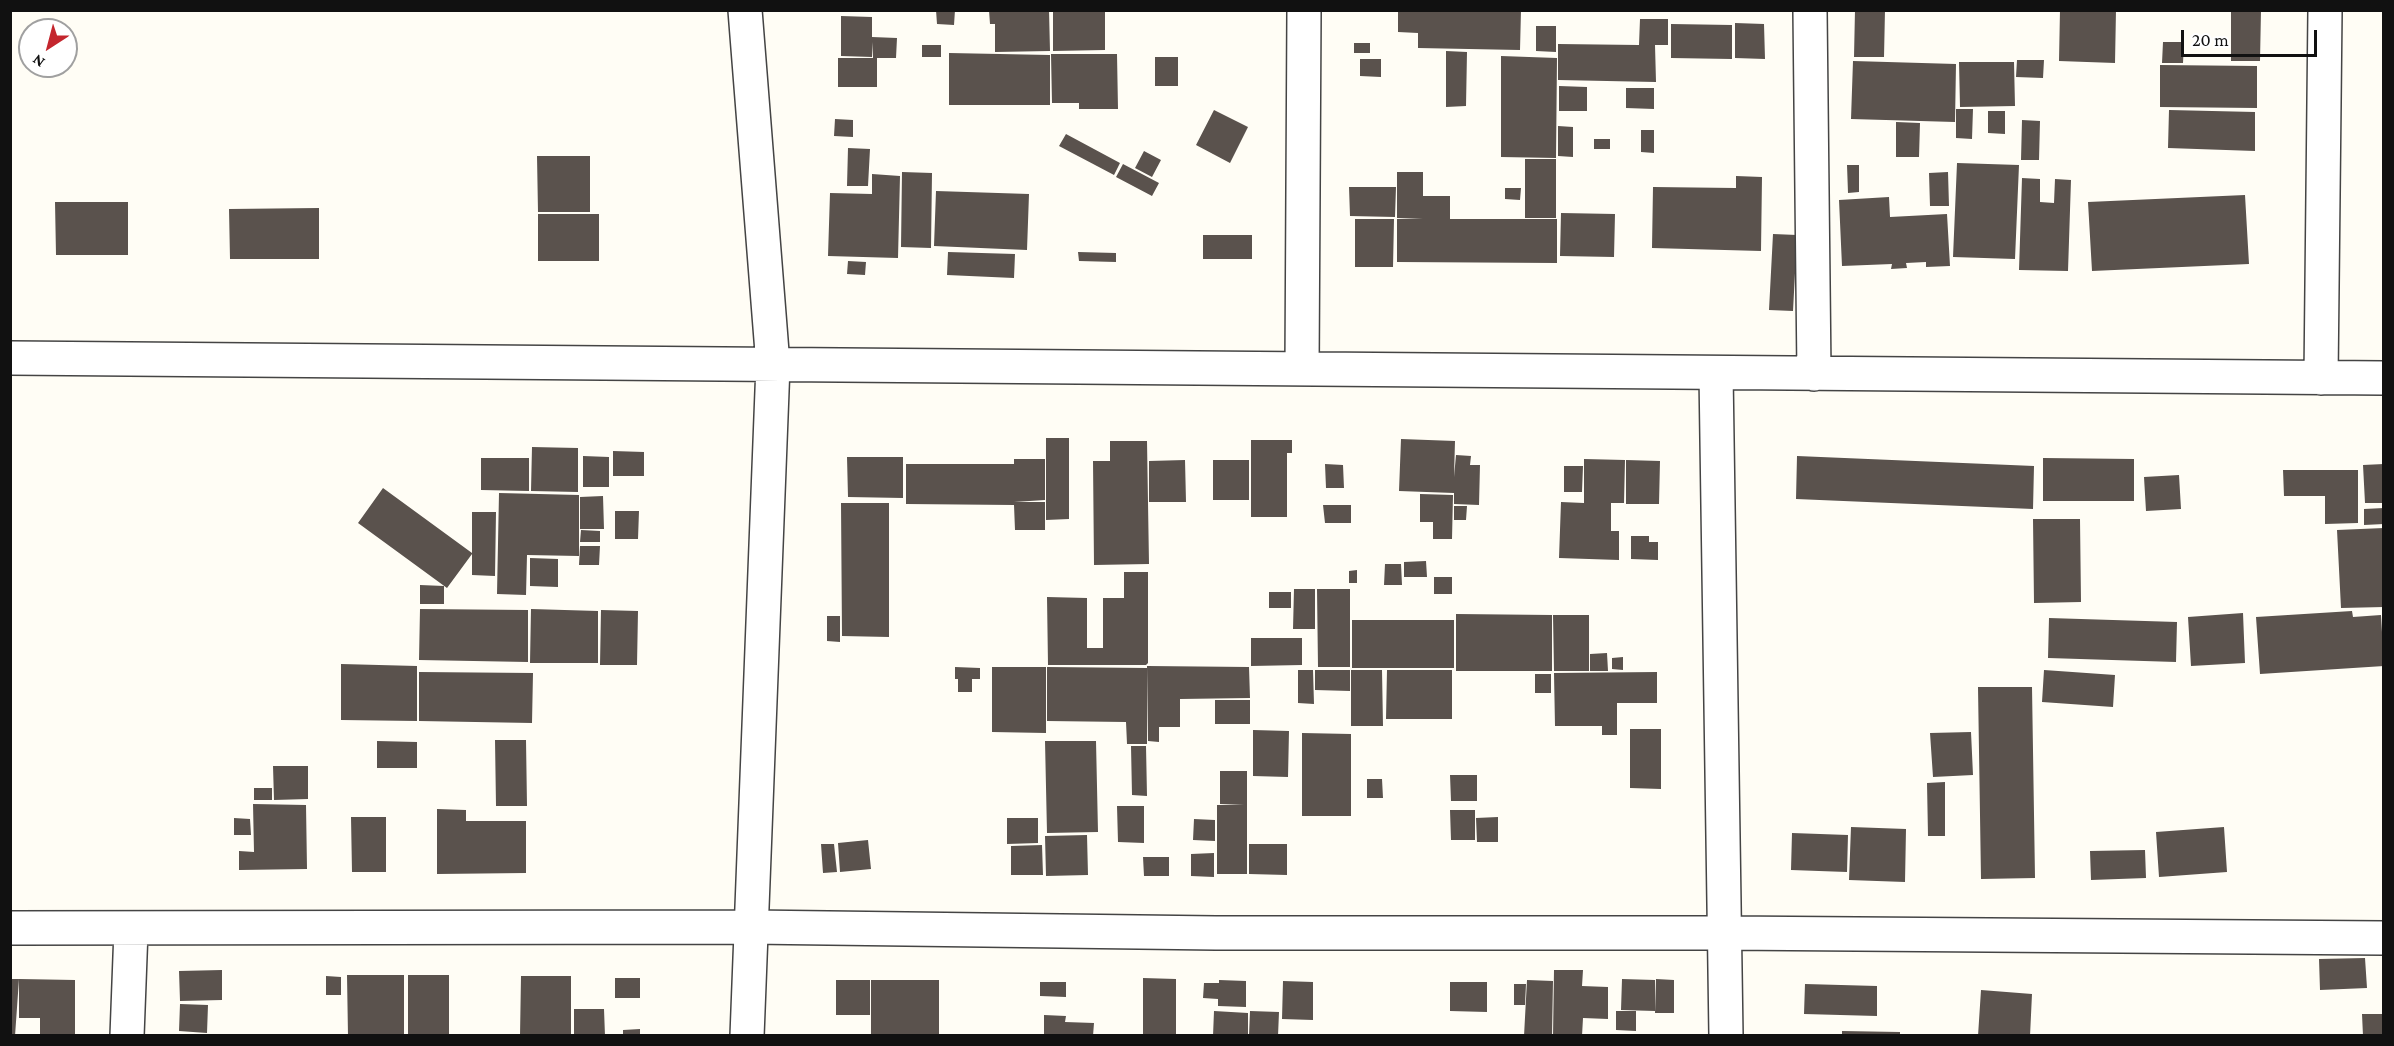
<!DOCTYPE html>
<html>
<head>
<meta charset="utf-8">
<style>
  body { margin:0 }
  #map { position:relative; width:2394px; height:1046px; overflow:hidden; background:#fffdf5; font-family:"Crimson Pro",serif }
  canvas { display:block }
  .frame { position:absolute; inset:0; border:12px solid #111; pointer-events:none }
  .north { position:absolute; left:18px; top:18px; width:60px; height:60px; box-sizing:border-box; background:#fff; border:2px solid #a0a0a0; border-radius:50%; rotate:216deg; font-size:16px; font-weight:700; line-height:24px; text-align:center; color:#111 }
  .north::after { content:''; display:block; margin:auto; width:21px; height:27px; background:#c4262e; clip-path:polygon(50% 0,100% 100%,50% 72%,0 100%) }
  .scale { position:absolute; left:2181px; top:30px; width:136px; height:27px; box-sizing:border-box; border:3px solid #111; border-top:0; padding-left:8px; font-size:18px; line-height:21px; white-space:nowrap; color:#111; -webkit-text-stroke:4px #fff; paint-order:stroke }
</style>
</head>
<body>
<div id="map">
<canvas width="2394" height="1046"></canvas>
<div class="frame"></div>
<div class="north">N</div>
<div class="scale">20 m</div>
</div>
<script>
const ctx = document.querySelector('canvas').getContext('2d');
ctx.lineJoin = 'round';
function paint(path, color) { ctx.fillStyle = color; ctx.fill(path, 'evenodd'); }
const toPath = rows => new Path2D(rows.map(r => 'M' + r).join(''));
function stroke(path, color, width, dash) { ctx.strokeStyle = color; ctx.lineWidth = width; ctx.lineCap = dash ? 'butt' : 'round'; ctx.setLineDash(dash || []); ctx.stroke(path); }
paint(toPath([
  [936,10,955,10,954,25,937,24],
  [989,10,1049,10,1050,51,995,52,995,24,990,24],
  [1053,10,1105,10,1105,50,1053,51],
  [1398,10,1521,10,1520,50,1418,48,1418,33,1398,32],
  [1855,10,1885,10,1884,57,1854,57],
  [2060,10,2116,10,2115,63,2059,61],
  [2231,10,2261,10,2260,61,2231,61],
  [841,16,872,17,872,37,897,38,896,58,877,58,877,87,838,87,838,58,873,58,873,42,872,57,841,56],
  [1640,19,1668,19,1668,45,1655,45,1656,82,1558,80,1558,44,1639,45],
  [1735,23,1764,24,1765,59,1735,58],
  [1671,24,1732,25,1732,59,1671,58],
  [1536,26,1556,26,1556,52,1536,51],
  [2163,42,2184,42,2183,63,2162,63],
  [1354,43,1370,43,1370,53,1354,53],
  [922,45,941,45,941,57,922,57],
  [1446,51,1467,52,1466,106,1446,107],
  [949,53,1050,55,1050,105,949,105],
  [1051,54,1117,54,1118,109,1079,109,1079,103,1052,103],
  [1501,56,1557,58,1556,158,1501,157],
  [1155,57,1178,57,1178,86,1155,86],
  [1360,59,1381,59,1381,77,1360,76],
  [2017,60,2044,60,2043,78,2016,77],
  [1853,61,1956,64,1955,122,1851,119],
  [1959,62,2014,62,2015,106,1960,107],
  [2160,65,2257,66,2257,108,2160,107],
  [1559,86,1587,87,1587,111,1559,111],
  [1626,88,1654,88,1654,109,1626,108],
  [1956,109,1973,109,1972,139,1956,138],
  [1214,110,1248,127,1230,163,1196,145],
  [2169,110,2255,112,2255,151,2168,148],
  [1988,111,2005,111,2005,134,1988,133],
  [835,119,853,120,853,137,834,136],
  [2022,120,2040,121,2039,160,2021,160],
  [1896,122,1920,123,1919,157,1896,157],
  [1558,126,1573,127,1573,157,1558,156],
  [1641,130,1654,130,1654,153,1641,152],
  [1066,134,1120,163,1114,175,1059,146],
  [1594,139,1610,139,1610,149,1594,149],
  [848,148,870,149,868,186,847,186],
  [1144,151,1161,160,1152,177,1135,168],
  [537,156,590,156,590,212,538,212],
  [1525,159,1556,159,1556,218,1525,218],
  [1957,163,2019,165,2015,259,1953,257],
  [1123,164,1159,183,1152,196,1116,177],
  [1847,165,1859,165,1859,192,1848,193],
  [902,172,932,173,931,248,901,247],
  [1397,172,1423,172,1423,196,1450,196,1450,219,1557,219,1557,263,1397,262,1397,219,1423,218,1397,218],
  [1948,172,1949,206,1930,206,1929,173],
  [872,174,900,176,898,258,828,256,830,193,872,194],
  [1736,176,1762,177,1761,251,1652,248,1653,187,1736,188],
  [2022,178,2040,179,2040,202,2054,203,2055,179,2071,180,2068,271,2019,270],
  [1349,187,1396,187,1395,217,1350,216],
  [1505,188,1521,188,1520,200,1505,199],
  [936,191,1029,194,1027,250,934,246],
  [2245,195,2249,264,2092,271,2088,202],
  [1889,197,1890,217,1947,214,1950,266,1926,267,1926,262,1906,263,1907,268,1891,269,1892,264,1842,266,1839,200],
  [55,202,128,202,128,255,56,255],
  [319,208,319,259,230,259,229,209],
  [1561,213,1615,214,1614,257,1560,256],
  [538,214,599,214,599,261,538,261],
  [1355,219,1394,219,1393,267,1355,267],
  [1773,234,1797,235,1793,311,1769,310],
  [1203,235,1252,235,1252,259,1203,259],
  [948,252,1015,254,1014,278,947,275],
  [1078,252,1116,253,1116,262,1079,261],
  [848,261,866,262,865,275,847,274],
  [1046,438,1069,438,1069,519,1046,520],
  [1401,439,1455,441,1454,477,1456,455,1471,456,1470,465,1480,465,1479,505,1454,504,1454,493,1399,491],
  [1251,440,1292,440,1292,453,1287,453,1287,517,1251,517],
  [1110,441,1147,441,1149,564,1094,565,1093,461,1110,461],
  [532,447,578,448,578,492,531,491],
  [613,451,644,452,644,476,613,476],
  [583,456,609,457,609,487,583,487],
  [1797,456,2034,466,2033,509,1796,499],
  [847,457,903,457,903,498,848,497],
  [481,458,529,458,529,491,481,490],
  [2043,458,2134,459,2134,501,2043,501],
  [1014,459,1045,459,1045,500,1014,502,1045,502,1045,530,1015,530,1014,505,906,504,906,464,1014,464],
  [1584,459,1625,460,1624,503,1611,503,1611,531,1619,531,1619,560,1559,558,1561,502,1584,503],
  [1185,460,1186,502,1149,502,1149,461],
  [1213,460,1249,460,1249,500,1213,500],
  [1626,460,1660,461,1659,504,1626,504],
  [1325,464,1343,465,1344,488,1326,488],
  [2384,464,2384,503,2365,503,2363,465],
  [1564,466,1583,466,1582,492,1564,492],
  [2283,470,2358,470,2358,523,2325,524,2325,496,2284,496],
  [2179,475,2181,509,2146,511,2144,477],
  [383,488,472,553,472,512,496,512,495,576,472,575,472,554,447,588,358,523],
  [499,493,579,495,579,556,527,555,526,595,497,594],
  [1420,494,1453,495,1452,539,1433,539,1433,522,1420,522],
  [603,496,604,529,580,529,580,497],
  [841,503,889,503,889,637,842,636],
  [1323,505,1351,505,1351,523,1325,523],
  [1454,506,1467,506,1466,520,1454,520],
  [2384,508,2384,524,2364,525,2364,509],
  [615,511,639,511,638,539,615,539],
  [2033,519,2080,519,2081,602,2034,603],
  [2384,528,2384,607,2341,608,2337,530],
  [581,530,600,531,600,542,580,542],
  [1631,536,1649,536,1649,542,1658,542,1658,560,1631,559],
  [580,546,600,546,599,565,579,565],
  [530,558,558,559,558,587,530,586],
  [1426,561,1427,577,1404,577,1404,562],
  [1385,564,1401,564,1402,585,1384,585],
  [1357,570,1357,583,1349,583,1349,571],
  [1124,572,1148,572,1148,663,1146,665,1048,665,1047,597,1087,598,1087,648,1103,648,1103,598,1124,598],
  [1434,577,1452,577,1452,594,1434,594],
  [420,585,444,586,444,604,420,604],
  [1294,589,1315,589,1315,629,1293,629],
  [1317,589,1350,589,1350,667,1318,667],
  [1269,592,1291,592,1291,608,1269,608],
  [420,609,528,610,528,662,419,660],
  [531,609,598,611,598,663,530,663],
  [601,610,638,611,637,665,600,665],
  [2352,611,2353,617,2381,615,2384,666,2260,674,2256,617],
  [2243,613,2245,663,2191,666,2188,617],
  [1456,614,1552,615,1552,671,1456,671],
  [1553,615,1589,615,1589,671,1554,671],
  [827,616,840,616,840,642,827,641],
  [2049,618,2177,622,2176,662,2048,658],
  [1352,620,1454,620,1454,668,1352,668],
  [1251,638,1302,638,1302,665,1251,666],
  [1607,653,1608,671,1590,671,1590,654],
  [1623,657,1623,670,1612,669,1612,658],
  [341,664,417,666,417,721,341,720],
  [1147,666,1249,667,1250,698,1180,699,1180,727,1159,727,1159,742,1148,741],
  [955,667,980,668,980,679,972,679,972,692,958,692,958,679,955,679],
  [992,667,1046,667,1046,733,992,732],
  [1047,667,1147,668,1147,744,1127,744,1126,722,1047,721],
  [1298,670,1313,670,1314,704,1298,703],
  [1315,670,1350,670,1350,691,1315,690],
  [1351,670,1382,670,1383,726,1351,726],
  [1387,670,1452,670,1452,719,1386,719],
  [2044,670,2115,675,2113,707,2042,702],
  [419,672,533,673,532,723,419,721],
  [1657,672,1657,703,1617,703,1617,735,1602,735,1602,726,1555,726,1554,673],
  [1535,674,1551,674,1551,693,1535,693],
  [1978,687,2032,687,2035,878,1981,879],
  [1215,700,1250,700,1250,724,1215,724],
  [1630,729,1661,729,1661,789,1630,788],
  [1253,730,1289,731,1288,777,1253,776],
  [1971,732,1973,775,1933,777,1930,733],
  [1302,733,1351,734,1351,816,1302,816],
  [495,740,526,740,527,806,496,806],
  [377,741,417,742,417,768,377,768],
  [1045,741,1096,741,1098,832,1047,833],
  [1131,746,1146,746,1147,796,1132,795],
  [273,766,308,766,308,799,274,800],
  [1220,771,1247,771,1247,874,1217,874,1217,805,1244,805,1220,804],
  [1450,775,1477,775,1477,801,1451,801],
  [1367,779,1382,779,1383,798,1367,798],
  [1945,782,1945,836,1928,836,1927,783],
  [254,788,272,788,272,800,254,800],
  [253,804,306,805,307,869,239,870,239,851,254,852],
  [1117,806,1144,806,1144,843,1118,842],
  [437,809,466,810,466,821,526,821,526,873,437,874],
  [1450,810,1475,810,1475,840,1451,840],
  [351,817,386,817,386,872,352,872],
  [1498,817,1498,842,1477,842,1476,818],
  [234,818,250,819,251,835,234,835],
  [1007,818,1038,818,1038,843,1007,844],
  [1194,819,1215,820,1215,841,1193,840],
  [1851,827,1906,829,1905,882,1849,880],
  [2224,827,2227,872,2159,877,2156,832],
  [1792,833,1848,835,1847,872,1791,870],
  [1087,835,1088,875,1046,876,1045,836],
  [868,840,871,869,840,872,838,843],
  [821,844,834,844,837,872,823,873],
  [1249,844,1287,844,1287,875,1249,874],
  [1042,845,1043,875,1011,875,1011,846],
  [2145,850,2146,878,2091,880,2090,851],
  [1214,853,1214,877,1191,876,1191,854],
  [1143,857,1169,857,1169,876,1144,876],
  [2365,958,2367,988,2320,990,2319,959],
  [222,970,222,1000,180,1001,179,971],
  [1554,970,1583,970,1582,986,1608,987,1608,1019,1583,1018,1582,1036,1553,1036],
  [347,975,404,975,404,1036,348,1036],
  [408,975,449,975,449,1036,408,1036],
  [326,976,341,977,341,995,326,995],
  [521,976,571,976,571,1036,520,1036],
  [615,978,640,978,640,998,615,998],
  [1143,978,1176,979,1176,1036,1143,1036],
  [10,979,19,979,15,1036,10,1036],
  [19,979,75,980,75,1036,40,1036,40,1018,19,1018],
  [1622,979,1655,980,1655,1011,1621,1010],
  [1656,979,1674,980,1674,1013,1655,1013],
  [836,980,870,980,870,1015,836,1015],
  [871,980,939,980,939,1036,871,1036],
  [1219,980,1246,981,1246,1007,1218,1006,1218,999,1203,998,1204,983,1219,983],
  [1527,980,1553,981,1552,1036,1524,1036],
  [1283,981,1313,982,1313,1020,1282,1019],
  [1040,982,1066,982,1066,997,1040,996],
  [1450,982,1487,982,1487,1012,1450,1011],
  [1514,984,1526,984,1525,1005,1514,1005],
  [1805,984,1877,986,1877,1016,1804,1014],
  [1981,990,2032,994,2030,1036,1978,1036],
  [180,1004,208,1005,207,1033,179,1031],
  [574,1009,604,1009,605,1036,574,1036],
  [1214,1011,1248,1013,1248,1036,1213,1036],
  [1250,1011,1279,1012,1278,1036,1249,1036],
  [1616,1011,1636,1011,1636,1031,1616,1030],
  [2362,1014,2384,1014,2384,1036,2363,1036],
  [1044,1015,1066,1016,1065,1022,1094,1023,1093,1036,1044,1036],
  [640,1029,640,1036,623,1036,623,1030],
  [1842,1031,1900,1032,1900,1036,1842,1036]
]), '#5a524d');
const minor = toPath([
  [745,10,773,365,747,1036],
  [1810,10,1814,374],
  [10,358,2384,378],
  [1302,369,1304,10],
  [1716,373,1726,1036],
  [2321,378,2325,10],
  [10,928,751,927,1216,933,1725,933,2384,938],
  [127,1036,131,930]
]);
stroke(minor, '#444', 36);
stroke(minor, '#fff', 33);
</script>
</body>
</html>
